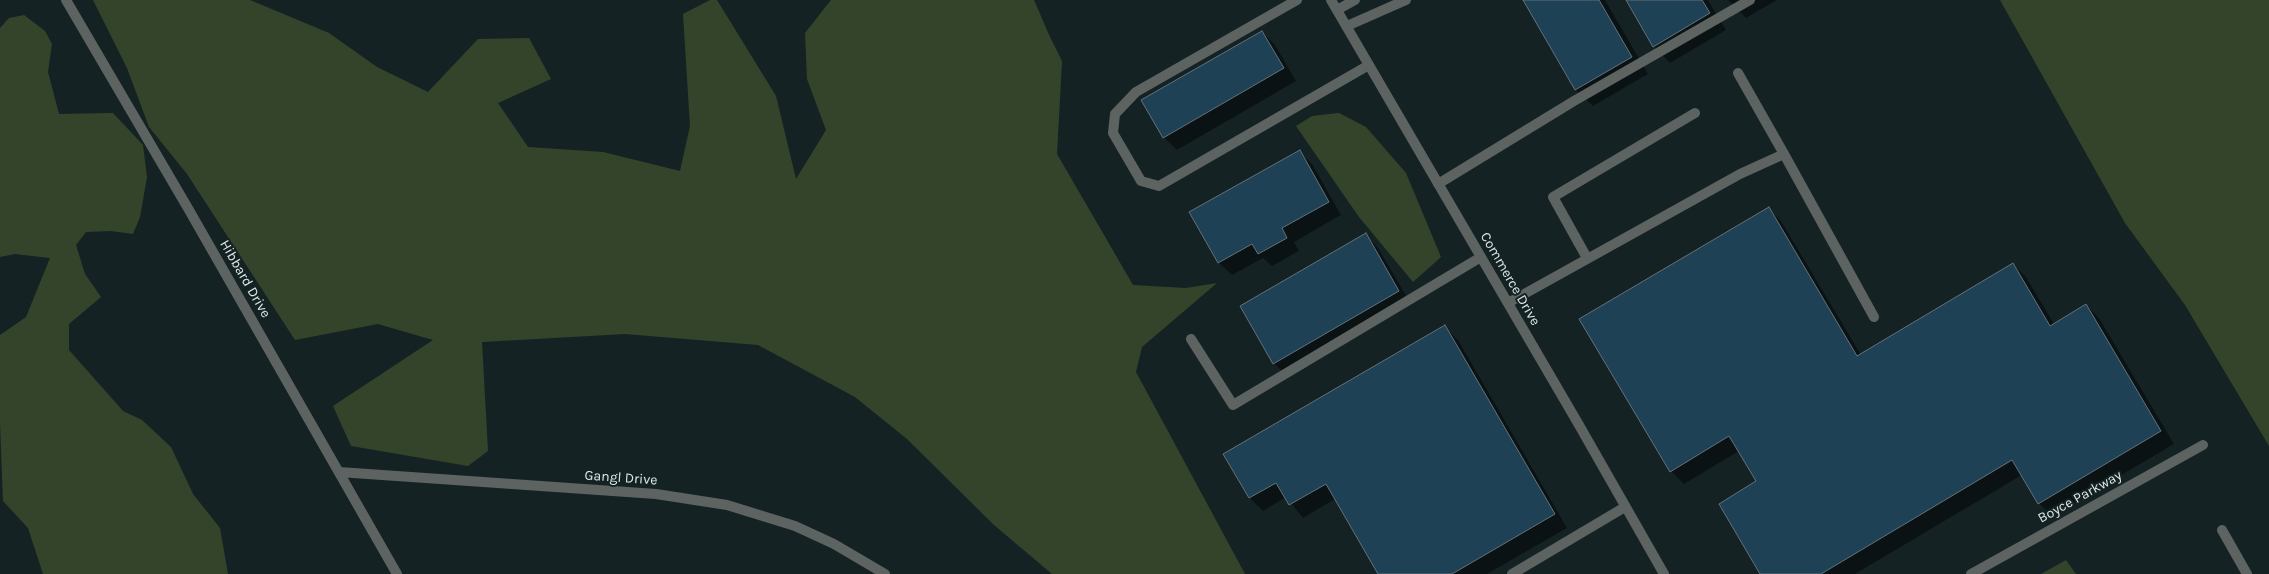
<!DOCTYPE html>
<html>
<head>
<meta charset="utf-8">
<style>
  body { margin:0 }
  canvas { display:block; background:#142224 }
</style>
</head>
<body>
<canvas width="2269" height="574"></canvas>
<script>
const ctx = document.querySelector('canvas').getContext('2d');
ctx.lineJoin = 'round';
function paint(path, color) { ctx.fillStyle = color; ctx.fill(path, 'evenodd'); }
const toPath = rows => new Path2D(rows.map(r => 'M' + r).join(''));
function stroke(path, color, width, dash) { ctx.strokeStyle = color; ctx.lineWidth = width; ctx.lineCap = dash ? 'butt' : 'round'; ctx.setLineDash(dash || []); ctx.stroke(path); }
function label(font, color, halo, rows, align = 'center') {
  ctx.font = font + ' Karla,sans-serif'; ctx.lineWidth = 4; ctx.setLineDash([]); ctx.textBaseline = 'middle'; ctx.strokeStyle = halo; ctx.fillStyle = color; for (const [text, x, y, turn = 0] of rows) {
    ctx.save(); ctx.translate(x, y); ctx.rotate((+turn || 0) * Math.PI / 180); ctx.textAlign = isNaN(turn) ? turn : align; if (halo) ctx.strokeText(text, 0, 0); ctx.fillText(text, 0, 0); ctx.restore();
  }
}
paint(toPath([
  [93,0,250,0,329,33,377,67,428,92,478,39,529,38,551,79,498,103,528,147,603,152,680,171,690,126,683,14,710,0,717,0,776,96,796,179,826,130,807,79,805,33,831,0,1034,0,1050,37,1062,61,1057,154,1133,285,1186,288,1217,283,1142,347,1136,372,1245,574,1052,574,994,525,907,439,855,397,758,345,625,334,482,342,488,451,468,466,351,446,333,406,433,340,378,324,295,340,187,174,149,127,127,68],
  [2000,0,2269,0,2269,446,2185,305,2125,223],
  [24,15,45,31,52,44,48,72,59,114,113,113,143,145,147,177,140,217,133,234,111,231,86,232,76,245,85,274,101,297,69,324,69,350,123,411,142,420,171,447,193,494,220,528,228,574,43,574,28,528,3,501,0,423,0,335,26,317,50,258,15,254,0,257,0,28,9,18],
  [1339,113,1366,127,1406,173,1441,257,1413,282,1359,217,1296,126,1312,116],
  [2066,560,2076,574,2041,574]
]), '#34442b');
paint(toPath([
  [1524,0,1605,0,1648,74,1593,106,1576,90],
  [1627,0,1708,0,1726,30,1670,63,1654,46],
  [1728,0,1777,0,1746,18],
  [1262,32,1275,45,1296,81,1177,150,1164,137],
  [1299,151,1312,164,1341,215,1294,242,1299,251,1272,266,1263,258,1232,275,1219,263,1191,212],
  [1768,208,1781,221,1861,355,2013,264,2026,277,2054,324,2086,305,2099,318,2174,444,2052,516,2039,503,2022,475,1855,574,1762,574,1757,482,1739,451,1684,484,1671,471],
  [1366,235,1378,248,1411,304,1287,376,1274,363],
  [1445,327,1458,340,1567,528,1487,574,1379,574,1335,499,1303,518,1286,497,1263,511,1250,498,1225,454]
]), '#0007');
const building = toPath([
  [1523,0,1599,0,1632,57,1575,90,1523,0],
  [1626,0,1702,0,1710,13,1653,47,1626,0],
  [1262,31,1284,68,1163,138,1141,100,1262,31],
  [1300,150,1329,202,1282,228,1287,238,1258,254,1252,244,1218,263,1189,212,1300,150],
  [1769,207,1857,356,2013,263,2050,326,2086,304,2161,431,2038,504,2012,460,1821,574,1760,574,1719,504,1756,481,1729,436,1670,472,1579,319,1769,207],
  [1366,233,1399,291,1273,364,1240,306,1366,233],
  [1445,325,1555,514,1452,574,1378,574,1326,484,1289,505,1276,483,1249,498,1223,454,1445,325]
]);
paint(building, '#1e4156');
stroke(building, '#657179', 1);
stroke(toPath([
  [66,0,189,210,397,574],
  [1297,0,1136,92,1115,114,1113,133,1141,181,1159,186,1369,65],
  [1331,0,1579,425,1664,574],
  [1337,10,1355,0],
  [1347,26,1406,0],
  [1784,154,1874,317],
  [1438,184,1574,101,1750,0],
  [1587,258,1553,197,1695,113],
  [1508,303,1740,174,1784,154,1738,73],
  [1191,339,1233,405,1481,257],
  [339,472,656,494,727,505,795,526,834,544,885,574],
  [2222,530,2247,574],
  [1512,574,1625,507],
  [1971,574,2203,445]
]), '#5d6361', 10);
label('14px', '#dee7e7', '#142224', [
  ["Hibbard Drive",245,279,60],
  ["Commerce Drive",1510,279,60],
  ["Gangl Drive",621,478,4],
  ["Boyce Parkway",2080,497,-29]
]);
</script>
</body>
</html>
